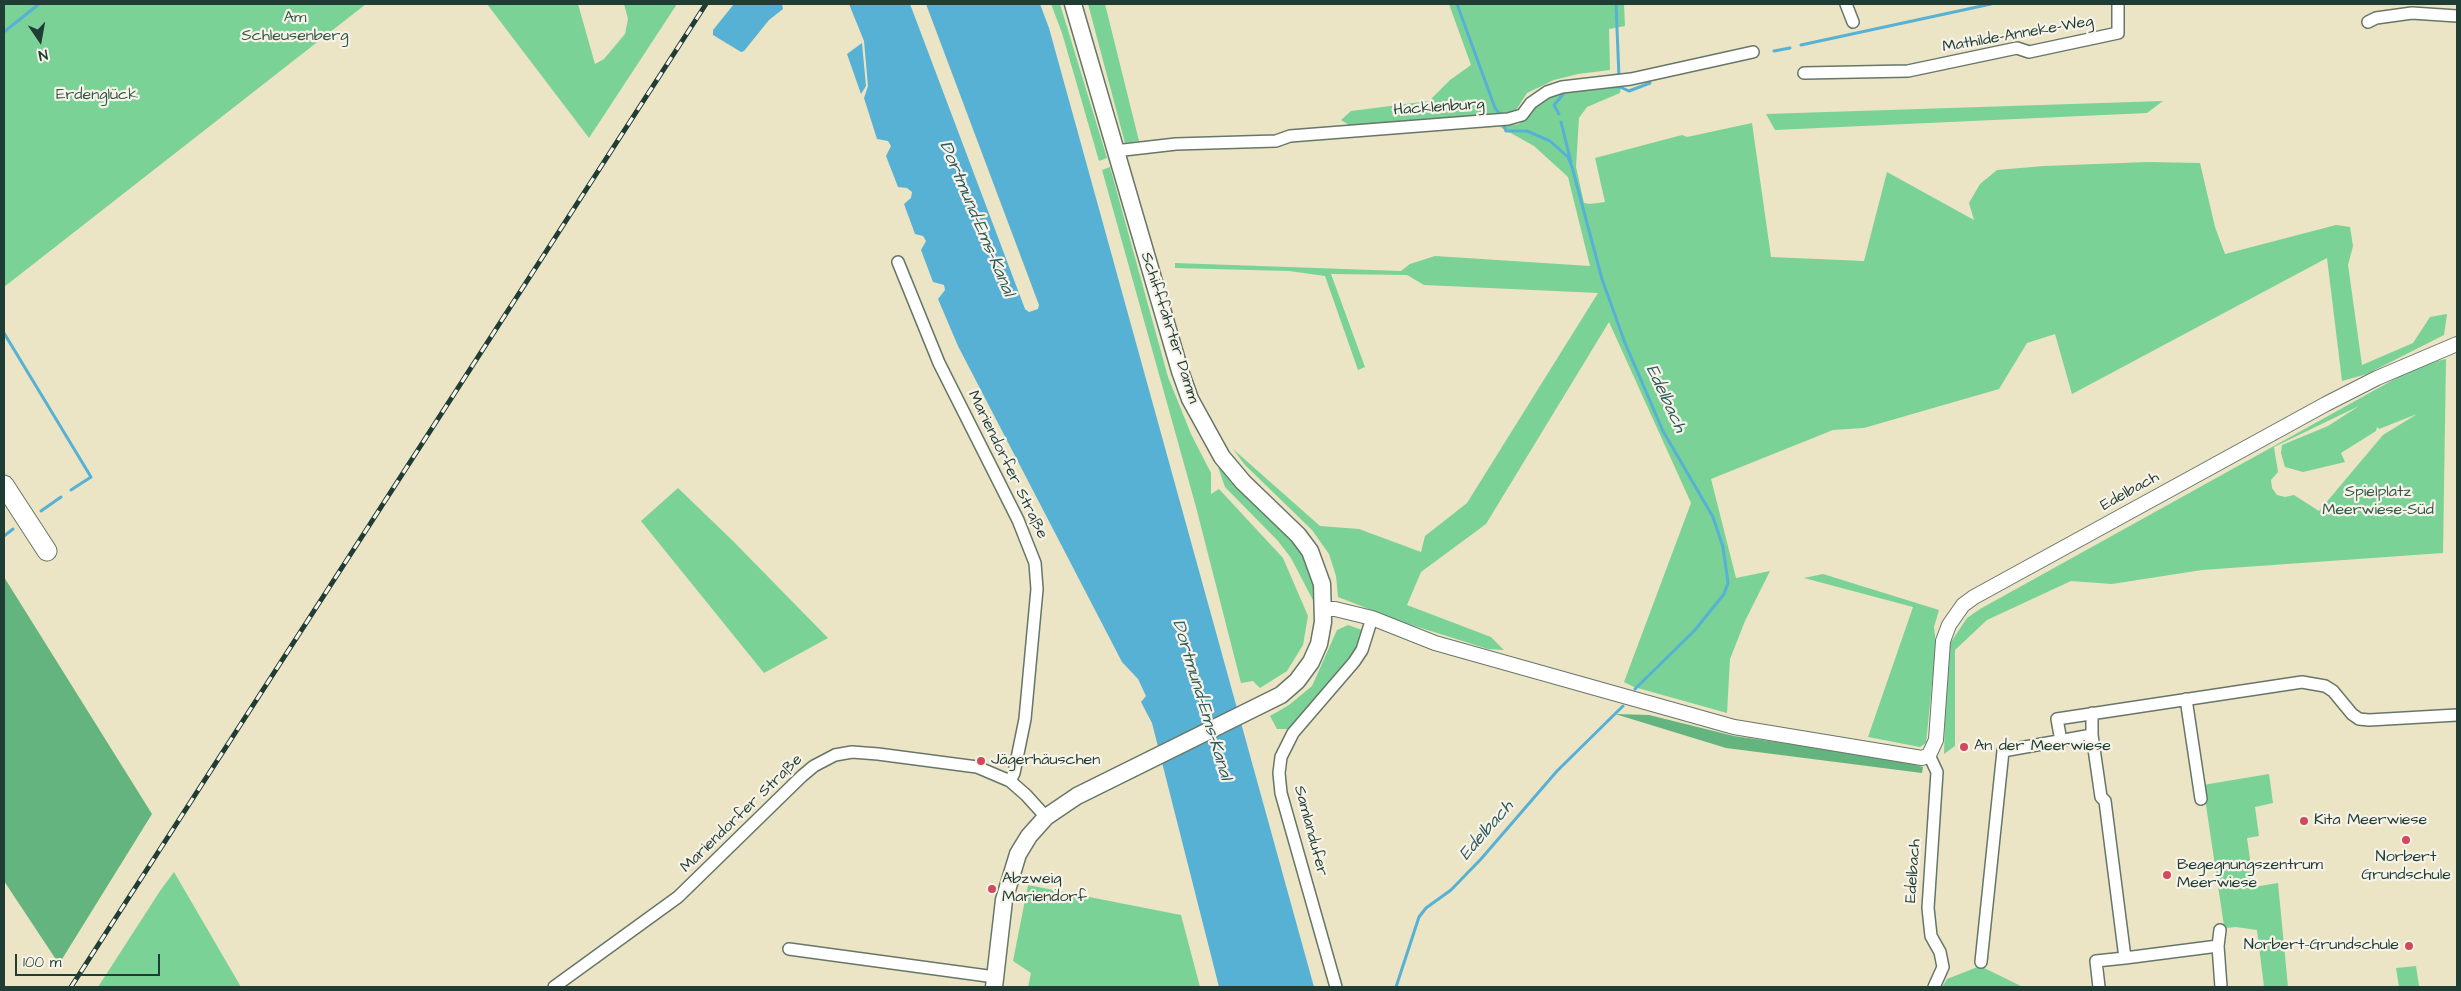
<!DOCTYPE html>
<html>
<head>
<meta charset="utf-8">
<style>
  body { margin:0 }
  #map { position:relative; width:2461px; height:991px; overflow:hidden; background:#ebe4c5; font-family:"Architects Daughter",sans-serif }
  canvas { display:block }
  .frame { position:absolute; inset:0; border:5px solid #1f3d34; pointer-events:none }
  .north { position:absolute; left:15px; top:15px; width:50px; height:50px; -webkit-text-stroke:4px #f7f3e8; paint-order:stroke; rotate:168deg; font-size:14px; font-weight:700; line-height:20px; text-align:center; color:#1f3d34 }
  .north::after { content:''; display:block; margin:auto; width:18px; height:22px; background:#1f3d34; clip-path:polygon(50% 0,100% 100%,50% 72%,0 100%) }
  .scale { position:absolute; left:15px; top:954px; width:145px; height:22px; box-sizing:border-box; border:2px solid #1f3d34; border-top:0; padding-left:6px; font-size:15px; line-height:18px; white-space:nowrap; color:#1f3d34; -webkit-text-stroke:4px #f7f3e8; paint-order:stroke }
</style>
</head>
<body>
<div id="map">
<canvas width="2461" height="991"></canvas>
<div class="frame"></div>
<div class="north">N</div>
<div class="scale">100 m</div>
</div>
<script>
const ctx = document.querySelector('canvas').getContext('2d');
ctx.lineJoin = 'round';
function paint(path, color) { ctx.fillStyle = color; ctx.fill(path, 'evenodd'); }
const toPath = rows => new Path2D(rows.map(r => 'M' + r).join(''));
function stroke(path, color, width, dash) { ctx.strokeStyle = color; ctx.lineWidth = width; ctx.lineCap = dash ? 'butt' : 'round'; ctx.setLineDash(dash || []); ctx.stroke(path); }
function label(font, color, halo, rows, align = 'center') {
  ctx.font = font + ' "Architects Daughter",sans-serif'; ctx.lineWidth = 4.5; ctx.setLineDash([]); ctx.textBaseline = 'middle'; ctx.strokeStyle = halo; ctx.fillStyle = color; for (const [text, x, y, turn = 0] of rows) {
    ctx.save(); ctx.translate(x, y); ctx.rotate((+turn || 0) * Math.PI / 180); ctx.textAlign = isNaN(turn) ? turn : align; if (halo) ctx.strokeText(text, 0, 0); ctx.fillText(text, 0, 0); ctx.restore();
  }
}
paint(toPath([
  [4,4,366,4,4,287],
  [487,4,578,4,595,64,604,59,625,34,628,19,624,4,677,4,589,138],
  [1051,4,1060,4,1107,158,1099,161,1062,33],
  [1088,4,1105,4,1139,141,1125,143],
  [1449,4,1624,4,1625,26,1609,29,1610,70,1578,74,1554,80,1527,93,1516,110,1503,113,1349,125,1341,120,1351,111,1429,101,1450,80,1471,65],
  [1621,86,1620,93,1587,107,1579,118,1576,167,1584,203,1590,204,1605,202,1595,158,1682,135,1687,137,1752,123,1771,257,1864,261,1887,172,1974,220,1969,203,1980,184,1997,170,2044,166,2148,162,2200,163,2215,227,2225,254,2336,225,2350,227,2353,246,2348,265,2362,365,2413,343,2430,317,2447,314,2444,335,2367,374,2342,381,2327,258,2072,394,2055,334,2027,343,1999,389,1864,428,1833,430,1711,479,1736,578,1770,571,1745,621,1730,659,1727,713,1634,687,1624,682,1691,503,1609,322,1486,524,1421,572,1407,605,1491,637,1504,650,1488,649,1402,622,1338,597,1336,576,1329,554,1312,530,1245,465,1233,449,1320,526,1359,529,1421,552,1425,536,1467,503,1598,293,1424,285,1407,275,1331,274,1365,367,1358,370,1325,276,1289,271,1175,268,1175,263,1401,271,1410,264,1435,256,1590,266,1568,177,1534,146,1500,127,1519,124,1532,109,1551,97,1584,89],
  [2163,101,2147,113,1775,130,1766,114],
  [1110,167,1168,377,1191,434,1211,473,1211,494,1219,489,1283,558,1308,616,1303,645,1287,671,1260,688,1253,681,1241,683,1196,507,1102,170],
  [2446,359,2443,553,2202,570,2112,584,2071,581,1987,620,1955,650,1955,746,1944,754,1947,648,1967,618,1980,609,2420,365],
  [2359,406,2328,426,2282,445,2281,453,2285,467,2303,472,2345,462,2341,453,2376,431,2377,427,2379,429,2417,414,2383,435,2319,511,2294,495,2285,497,2277,495,2272,488,2271,480,2278,472,2274,447],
  [1218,467,1289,534,1299,549,1309,567,1315,592,1315,604,1291,558,1278,541,1225,487],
  [678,488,732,540,828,638,764,673,641,521],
  [1823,574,1939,610,1934,627,1936,645,1926,743,1920,747,1868,737,1913,607,1804,578],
  [1348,625,1362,630,1361,643,1290,729,1277,729,1270,716,1289,705,1312,686,1337,630],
  [2269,774,2273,803,2255,807,2259,836,2247,838,2254,887,2278,883,2288,987,2264,987,2257,930,2236,927,2225,928,2224,926,2203,785],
  [174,872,241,987,98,987,160,891],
  [1028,885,1181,915,1200,987,1028,987,1031,973,1013,961],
  [1980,966,2023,987,1942,987,1947,979],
  [2416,966,2419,986,2399,987,2396,968]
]), '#7bd297');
paint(toPath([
  [4,577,152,814,59,964,4,881],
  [1615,714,1649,715,1734,736,1895,759,1923,767,1922,773,1726,748]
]), '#64b480');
paint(toPath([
  [734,4,782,4,783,9,769,20,744,51,741,52,713,35,713,30],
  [849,4,910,4,1025,309,1029,312,1038,309,1039,305,926,4,1040,4,1049,28,1314,987,1219,987,1152,723,1141,702,1146,696,1138,679,1122,662,958,346,938,299,945,290,944,285,933,282,921,250,926,241,923,236,915,234,904,204,911,198,912,192,907,188,898,187,886,156,891,146,888,141,877,139,864,98,868,86,864,41],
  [862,43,866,86,861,94,847,54]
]), '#57b1d5');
stroke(toPath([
  [1457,4,1495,108,1501,116],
  [1616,4,1619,77],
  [4,32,39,4],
  [1801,45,1991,4],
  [1774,51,1790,48],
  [1606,87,1620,87,1629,91,1650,83],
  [1559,114,1554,105,1565,92],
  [1561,122,1571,162],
  [1504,126,1506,131,1527,131,1550,141,1568,157,1572,167,1602,279,1625,343,1663,431,1713,517,1723,547,1728,583,1724,594,1695,630,1635,689],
  [4,333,91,477,71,490],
  [41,511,61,497],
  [4,536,13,529],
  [1396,987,1419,917,1426,908,1451,890,1481,859,1557,771,1623,706]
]), '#57b1d5', 3);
const minor = toPath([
  [1846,4,1853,22],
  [2368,22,2376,18,2412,13,2457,16],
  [1804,73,1908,71,2017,48,2029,52,2118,33,2118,4],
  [1115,151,1176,144,1276,141,1290,136,1508,119,1522,115,1531,103,1547,92,1562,87,1631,79,1753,52],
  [898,262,939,363,1018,520,1035,563,1037,589,1025,719,1014,773,1010,781],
  [2186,699,2201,799],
  [2092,735,2101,797,2105,801,2125,958,2096,961,2099,987],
  [2061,741,2057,719,2302,682,2325,686,2333,691,2352,714,2359,719,2369,720,2457,715],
  [1929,755,1937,772,1928,908,1931,936,1940,952,1943,967,1934,987],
  [2218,946,2220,930],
  [789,949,995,977],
  [2125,958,2218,946,2221,987],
  [1981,962,2003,751,2092,735,2092,713],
  [554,987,678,897,802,776,814,766,835,755,852,752,878,754,977,767,1010,781,1026,795,1046,817],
  [1336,987,1281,793,1279,773,1281,757,1293,733,1354,662,1362,650,1372,618]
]);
const tertiary = toPath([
  [1324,609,1335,609,1372,618,1435,643,1734,727,1922,758,1929,755,1936,740,1943,641,1949,625,1963,605,1974,597,2326,404,2377,378,2457,344]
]);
const secondary = toPath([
  [994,987,1004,900,1018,854,1029,836,1046,817,1077,796,1281,695,1297,681,1311,662,1319,644,1323,622,1322,584,1310,551,1298,535,1243,482,1222,457,1190,399,1180,371,1073,4]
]);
const trunk = toPath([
  [4,485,47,551]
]);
stroke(minor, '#667767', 14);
stroke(tertiary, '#667767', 16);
stroke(secondary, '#667767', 19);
stroke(trunk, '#667767', 21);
stroke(minor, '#fff', 11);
stroke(tertiary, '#fff', 14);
stroke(secondary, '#fff', 16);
stroke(trunk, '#fff', 19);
const rail = toPath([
  [71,987,706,4]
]);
stroke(rail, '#1f3d34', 5);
stroke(rail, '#f7f3e8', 3, [9]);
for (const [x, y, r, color] of [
  [1964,747,5,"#d1495b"],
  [981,761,5,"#d1495b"],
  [2304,821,5,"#d1495b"],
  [2406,840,5,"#d1495b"],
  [2167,875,5,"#d1495b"],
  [992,889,5,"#d1495b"],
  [2409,946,5,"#d1495b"]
]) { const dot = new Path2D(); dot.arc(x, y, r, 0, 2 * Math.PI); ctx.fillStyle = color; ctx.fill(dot); stroke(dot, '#f7f3e8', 2); }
label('16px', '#315b48', '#f7f3e8', [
  ["Am",295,19],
  ["Schleusenberg",295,37],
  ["Erdenglück",97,96],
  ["Spielplatz",2378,493],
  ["Meerwiese-Süd",2378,511]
]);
label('16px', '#1f3d34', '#f7f3e8', [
  ["Mathilde-Anneke-Weg",2018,35,-10],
  ["Hacklenburg",1439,108,-4],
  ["Schifffahrter Damm",1169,328,72],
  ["Mariendorfer Straße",1007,465,64],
  ["Edelbach",2130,492,-29],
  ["Mariendorfer Straße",742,814,-44],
  ["Samlandufer",1310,831,75],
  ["Edelbach",1914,871,-86]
]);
label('16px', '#1f3d34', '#f7f3e8', [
  ["An der Meerwiese",1974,747],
  ["Jägerhäuschen",991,761],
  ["Kita Meerwiese",2314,821],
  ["Norbert",2406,858,"center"],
  ["Grundschule",2406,876,"center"],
  ["Begegnungszentrum",2177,866],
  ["Meerwiese",2177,884],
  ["Abzweig",1002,880],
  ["Mariendorf",1002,898],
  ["Norbert-Grundschule",2399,946,"right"]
], 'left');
label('italic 18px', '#2d5a5c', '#f7f3e8', [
  ["Dortmund-Ems-Kanal",976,219,67],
  ["Edelbach",1665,399,65],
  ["Dortmund-Ems-Kanal",1201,700,73],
  ["Edelbach",1487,831,-49]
]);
</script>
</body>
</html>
